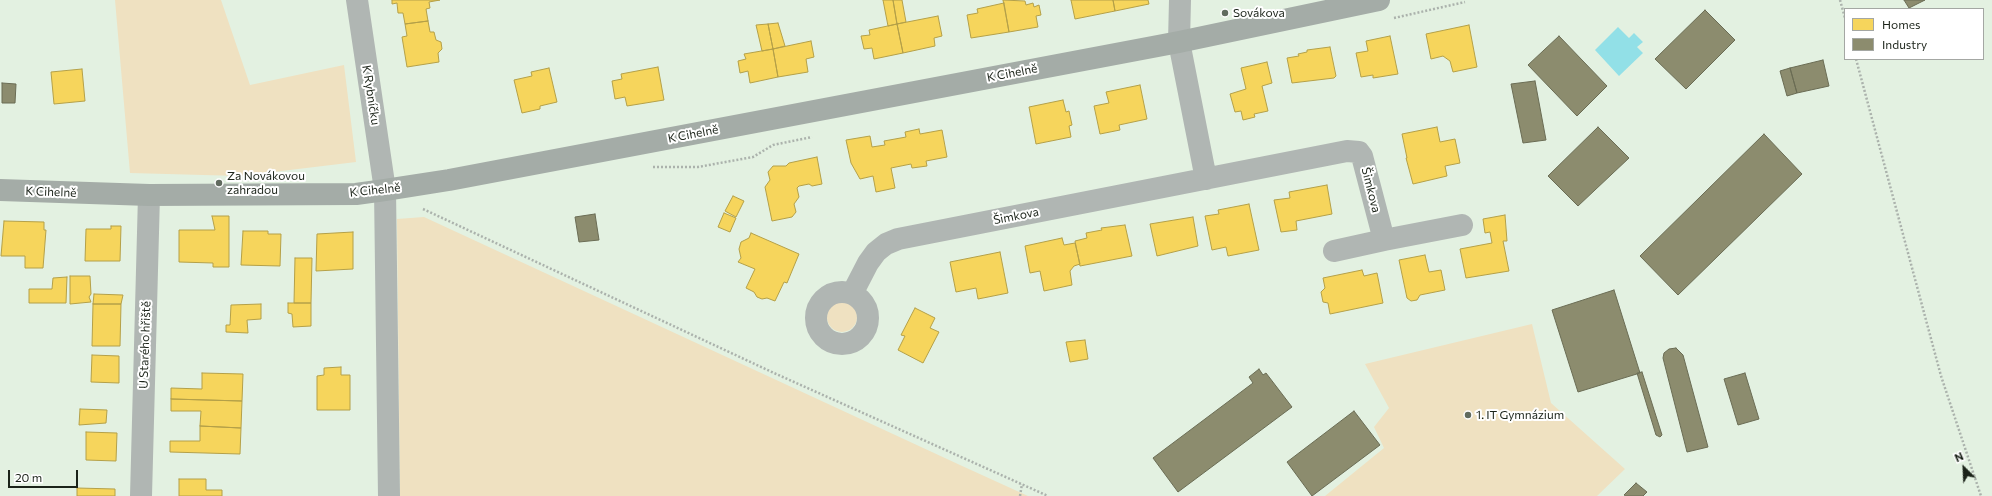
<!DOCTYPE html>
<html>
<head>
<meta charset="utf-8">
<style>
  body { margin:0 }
  #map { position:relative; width:1992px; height:496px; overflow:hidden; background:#e3f1e1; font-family:Commissioner,sans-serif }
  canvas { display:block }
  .legend { position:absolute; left:1844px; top:8px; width:140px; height:52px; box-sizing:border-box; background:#fff; border:1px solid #a4a7a3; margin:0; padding:5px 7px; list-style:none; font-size:12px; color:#1b2319 }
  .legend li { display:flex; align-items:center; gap:8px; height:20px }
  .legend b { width:20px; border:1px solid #a4a7a3 }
  .north { position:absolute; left:1944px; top:448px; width:40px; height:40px; -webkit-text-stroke:3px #fff; paint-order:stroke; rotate:336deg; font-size:11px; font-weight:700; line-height:16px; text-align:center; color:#1b2319 }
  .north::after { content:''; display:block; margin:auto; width:14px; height:18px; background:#1b2319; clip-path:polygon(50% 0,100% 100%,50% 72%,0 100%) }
  .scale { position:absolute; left:8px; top:470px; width:70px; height:18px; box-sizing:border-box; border:2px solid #1b2319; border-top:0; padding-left:5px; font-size:12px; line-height:14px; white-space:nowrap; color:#1b2319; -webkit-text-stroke:3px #fff; paint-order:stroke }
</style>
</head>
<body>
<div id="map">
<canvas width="1992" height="496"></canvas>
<ul class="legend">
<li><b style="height:11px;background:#f6d55c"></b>Homes</li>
<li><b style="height:11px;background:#8c8c6e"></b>Industry</li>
</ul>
<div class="north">N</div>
<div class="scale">20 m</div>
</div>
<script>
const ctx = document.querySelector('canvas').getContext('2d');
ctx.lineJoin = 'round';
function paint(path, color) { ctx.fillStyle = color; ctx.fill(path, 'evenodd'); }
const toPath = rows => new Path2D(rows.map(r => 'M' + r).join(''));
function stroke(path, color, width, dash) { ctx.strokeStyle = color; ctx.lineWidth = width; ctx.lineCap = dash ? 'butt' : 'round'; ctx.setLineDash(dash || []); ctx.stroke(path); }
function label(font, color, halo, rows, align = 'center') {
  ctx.font = font + ' Commissioner,sans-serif'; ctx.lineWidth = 4; ctx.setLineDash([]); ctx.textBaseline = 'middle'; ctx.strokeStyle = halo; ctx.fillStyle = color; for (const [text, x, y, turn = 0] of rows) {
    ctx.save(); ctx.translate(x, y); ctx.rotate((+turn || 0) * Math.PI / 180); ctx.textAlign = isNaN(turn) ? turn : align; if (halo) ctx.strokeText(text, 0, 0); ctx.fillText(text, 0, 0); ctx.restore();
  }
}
paint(toPath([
  [115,0,221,0,250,85,344,65,356,162,240,176,130,173],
  [424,217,960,465,1028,496,400,496,397,219],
  '827 317a15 15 0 1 1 30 0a15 15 0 1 1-30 0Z',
  [1532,324,1551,403,1625,469,1597,496,1325,496,1384,448,1374,427,1389,408,1365,364]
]), '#efe1c1');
paint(toPath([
  [1618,27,1629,38,1634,33,1643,42,1637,47,1643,53,1619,76,1595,50]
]), '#92e0e7');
const homes = toPath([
  [392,0,440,0,429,2,430,8,426,9,428,21,405,24,403,13,398,13,397,3,392,4,392,0],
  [883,0,893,0,897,24,888,26,883,0],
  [893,0,902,0,906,22,897,24,893,0],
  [1003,0,1025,1,1026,5,1033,3,1034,7,1039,5,1041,15,1036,16,1038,27,1009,32,1003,0],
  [1071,0,1113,0,1115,11,1075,19,1071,0],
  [1113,0,1148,0,1149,4,1115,11,1113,0],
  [1004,3,1009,32,971,38,967,15,978,13,977,9,1004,3],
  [938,16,942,36,934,38,935,46,903,53,897,24,938,16],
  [428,21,430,32,434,32,436,40,441,42,442,49,438,53,439,62,407,67,402,37,407,36,405,24,428,21],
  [778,23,785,46,773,49,768,24,778,23],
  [768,24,773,49,762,51,756,25,768,24],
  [897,24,903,53,874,59,872,48,864,49,861,36,870,35,869,30,897,24],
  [1469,25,1477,67,1453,72,1450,61,1443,56,1431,59,1426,34,1469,25],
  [1390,36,1398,74,1373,78,1373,75,1361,77,1356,53,1368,51,1366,41,1390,36],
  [811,41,814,57,806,59,808,72,778,77,773,49,811,41],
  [1330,47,1336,76,1334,78,1292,83,1287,58,1299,56,1298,54,1307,52,1307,50,1330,47],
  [773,49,778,77,750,83,748,71,740,73,738,61,746,59,744,54,773,49],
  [1267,62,1272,83,1262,86,1268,111,1254,114,1255,117,1243,120,1241,111,1235,112,1230,94,1246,89,1241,68,1267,62],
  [658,67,664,100,627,106,625,97,615,99,612,81,622,79,621,74,658,67],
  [549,68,557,102,540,106,540,109,522,113,514,80,532,76,531,72,549,68],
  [82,69,85,101,54,104,51,72,82,69],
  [1140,85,1147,119,1119,125,1120,130,1100,134,1094,106,1109,103,1106,92,1140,85],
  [1063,100,1066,112,1069,111,1072,125,1069,126,1071,137,1036,144,1029,107,1063,100],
  [1437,127,1440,142,1455,139,1460,163,1445,166,1447,176,1413,184,1406,158,1407,158,1402,134,1437,127],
  [919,129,920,134,942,130,947,157,926,161,927,166,912,168,911,164,891,168,895,188,876,192,873,176,860,179,851,163,846,140,870,136,872,147,885,145,884,141,906,137,905,132,919,129],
  [817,157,822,184,812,186,809,184,799,186,797,188,799,197,794,204,796,212,792,217,772,221,765,187,770,180,768,172,773,166,786,166,789,163,817,157],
  [1327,185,1332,214,1296,221,1297,230,1281,232,1274,200,1290,198,1289,192,1327,185],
  [733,196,744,201,736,217,725,211,733,196],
  [1249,204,1259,250,1228,256,1226,247,1212,250,1205,216,1219,214,1218,210,1249,204],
  [724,213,736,218,730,232,718,227,724,213],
  [1505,215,1507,241,1503,241,1509,271,1466,278,1460,249,1492,243,1490,232,1485,233,1483,219,1505,215],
  [212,216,229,216,229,267,213,267,213,263,179,262,179,230,215,230,212,216],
  [1193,217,1198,246,1157,256,1150,224,1193,217],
  [4,221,44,222,44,230,46,230,43,268,25,268,25,256,1,256,4,221],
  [1125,225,1132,256,1080,266,1075,241,1087,238,1086,233,1102,230,1101,228,1125,225],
  [111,226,121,226,120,261,85,261,86,229,111,229,111,226],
  [243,231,268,231,268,234,281,234,280,266,241,265,243,231],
  [353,232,353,269,316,271,317,234,353,232],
  [751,233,799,254,787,283,784,282,775,301,767,298,762,299,757,297,754,292,746,288,755,269,738,262,741,258,739,249,741,242,749,238,751,233],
  [1062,238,1064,245,1075,243,1080,264,1074,266,1070,271,1072,285,1044,291,1040,271,1030,273,1025,246,1062,238],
  [1000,252,1008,293,978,299,976,288,956,292,950,262,1000,252],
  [1425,255,1429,272,1441,270,1445,290,1420,295,1417,300,1411,301,1407,298,1399,260,1425,255],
  [295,258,312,258,311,303,294,303,295,258],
  [1362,270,1364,276,1377,273,1383,303,1330,314,1328,303,1323,302,1321,292,1325,288,1323,278,1362,270],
  [70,276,90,276,91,294,89,297,91,302,70,304,70,276],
  [67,277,66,303,29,303,29,289,52,289,53,278,67,277],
  [94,294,123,295,121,304,93,304,94,294],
  [288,303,311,303,311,326,293,327,292,314,288,313,288,303],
  [93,304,121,304,120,346,92,346,93,304],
  [261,304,261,319,247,320,248,333,226,332,226,325,230,325,231,305,261,304],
  [915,308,935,318,930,328,939,332,923,363,898,350,905,336,901,335,915,308],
  [1085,340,1088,359,1070,362,1066,342,1085,340],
  [92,355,119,356,119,383,91,382,92,355],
  [341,367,341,375,350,375,350,410,317,410,317,376,324,375,324,368,341,367],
  [202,373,243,374,242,401,171,399,171,388,202,389,202,373],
  [171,399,242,401,241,428,200,426,201,411,171,411,171,399],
  [80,409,107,410,106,423,79,425,80,409],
  [200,426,241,428,240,454,170,452,170,441,200,441,200,426],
  [86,432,117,433,116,461,86,460,86,432],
  [179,479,206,479,206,490,222,490,222,496,179,496,179,479],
  [77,488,115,489,115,496,77,496,77,488]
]);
paint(homes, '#f6d55c');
stroke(homes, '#b4a048', 1);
const industry = toPath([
  [1904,0,1925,0,1909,8,1904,0],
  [1705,10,1735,40,1686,89,1655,59,1705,10],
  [1559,36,1607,86,1577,116,1528,65,1559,36],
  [1823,60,1829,86,1797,93,1790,68,1823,60],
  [1790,68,1797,93,1787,96,1780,71,1790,68],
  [1535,81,1546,140,1523,143,1511,84,1535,81],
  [2,83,16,84,15,103,2,103,2,83],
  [1598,127,1629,158,1578,206,1548,176,1598,127],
  [1764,134,1802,174,1678,295,1640,256,1764,134],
  [595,214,599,240,579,242,575,217,595,214],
  [1614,290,1640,373,1578,392,1552,310,1614,290],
  [1676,348,1683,355,1708,447,1687,452,1663,358,1664,353,1669,349,1676,348],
  [1259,369,1263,375,1266,373,1292,407,1178,492,1153,458,1253,383,1249,377,1259,369],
  [1642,372,1662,435,1660,437,1656,435,1637,373,1642,372],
  [1745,373,1759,419,1738,425,1724,379,1745,373],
  [1354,411,1380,445,1312,496,1287,462,1354,411],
  [1636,483,1647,492,1643,496,1626,496,1624,495,1636,483]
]);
paint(industry, '#8c8c6e');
stroke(industry, '#6a6c54', 1);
stroke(toPath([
  [1840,0,1845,18],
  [1394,18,1465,2],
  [1856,59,1941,376,1981,496],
  [653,167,698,167,753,157,773,145,812,137],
  [423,209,774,373,1048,496],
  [1020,496,1022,484]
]), '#abb2ac', 2.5, [2, 2]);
stroke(toPath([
  [357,0,385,190,389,496],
  [1180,0,1179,42,1206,179],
  [1334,251,1384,240],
  '816 318a26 26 0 1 1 52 0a26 26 0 1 1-52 0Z',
  [852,294,868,263,876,252,886,244,898,239,1347,151,1359,152,1362,156,1384,240,1462,225],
  [141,496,149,195]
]), '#b0b6b3', 22);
stroke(toPath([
  [0,190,149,195,356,194,385,190,449,180,1179,42,1379,0]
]), '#a4aca7', 22);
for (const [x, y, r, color] of [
  [1225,13,4,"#616b5f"],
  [219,183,4,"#616b5f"],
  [1468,415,4,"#616b5f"]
]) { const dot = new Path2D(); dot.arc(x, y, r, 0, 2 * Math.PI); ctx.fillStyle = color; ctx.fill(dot); stroke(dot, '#fff', 1.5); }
label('12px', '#1b2319', '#fff', [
  ["Sovákova",1233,13],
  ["Za Novákovou",227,176],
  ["zahradou",227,190],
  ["1. IT Gymnázium",1476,415]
], 'left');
label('12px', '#1b2319', '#fff', [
  ["K Cihelně",1012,73,-11],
  ["K Rybníčku",371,95,81],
  ["K Cihelně",693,134,-11],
  ["K Cihelně",375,190,-6],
  ["Šimkova",1371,190,76],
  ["K Cihelně",51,192,2],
  ["Šimkova",1016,216,-11],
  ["U Starého hřiště",145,345,-88]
]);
</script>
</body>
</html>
